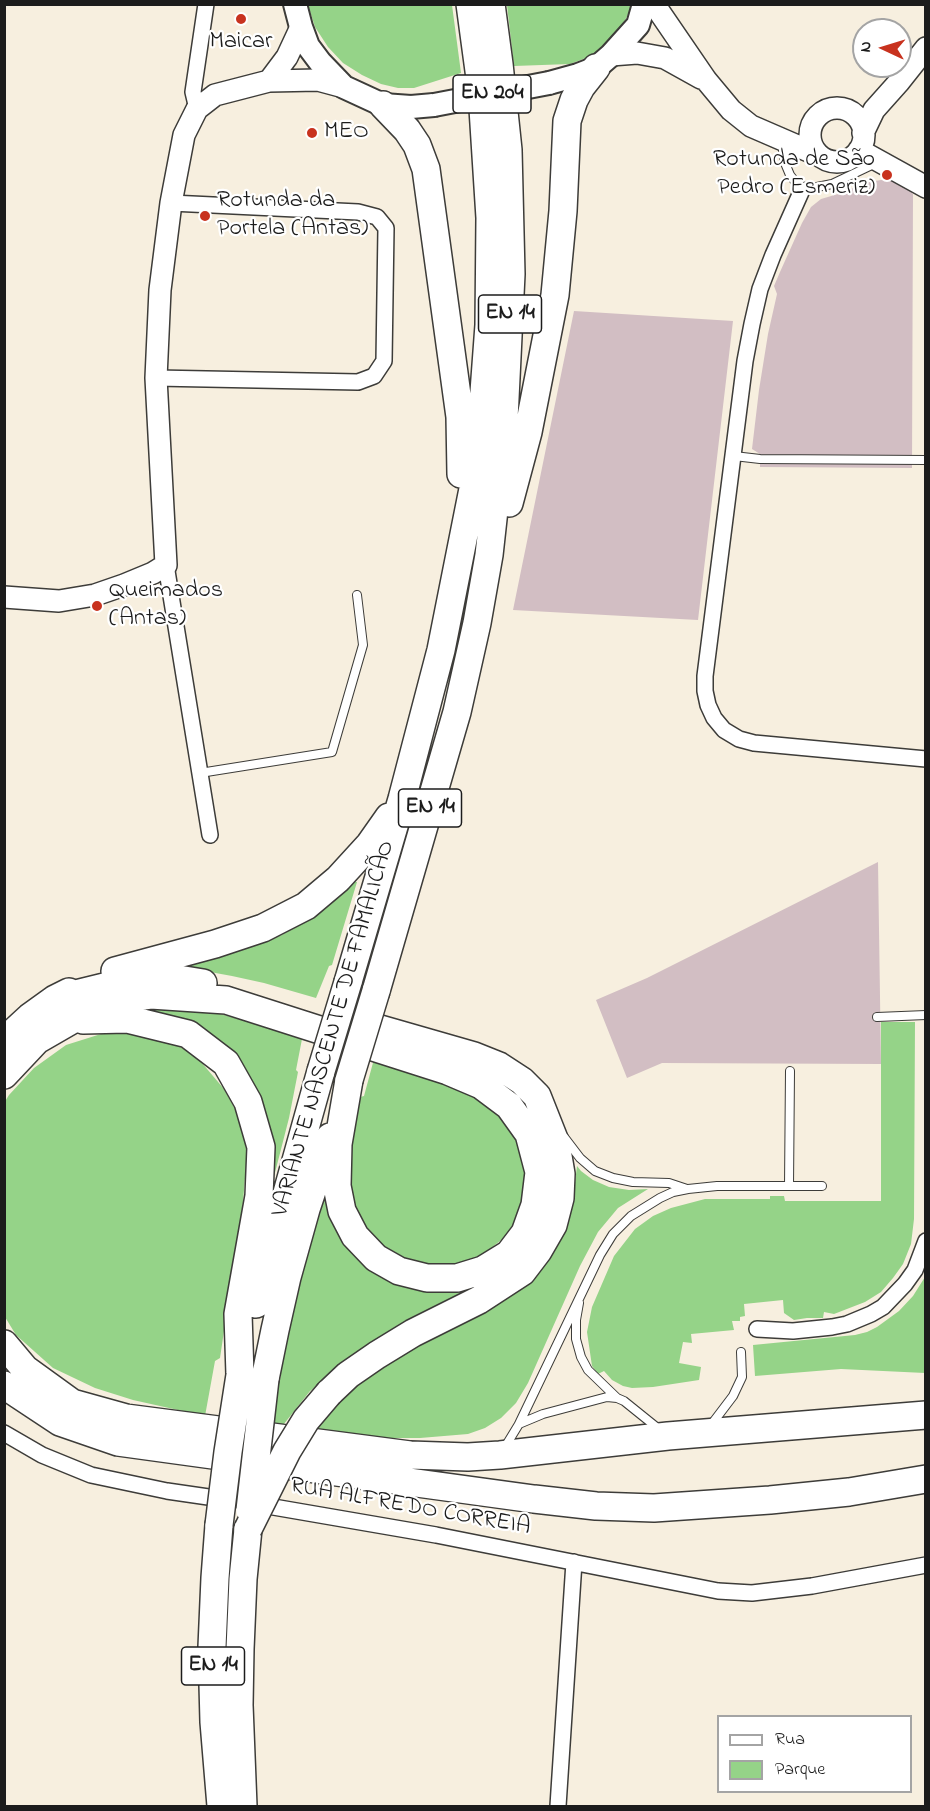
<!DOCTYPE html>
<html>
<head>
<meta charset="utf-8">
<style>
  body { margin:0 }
  #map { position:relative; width:930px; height:1811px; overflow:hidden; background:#f7efdf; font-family:"Indie Flower",sans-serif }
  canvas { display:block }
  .frame { position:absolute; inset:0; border:6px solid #1c1c1c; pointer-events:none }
  .legend { position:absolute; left:717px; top:1715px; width:195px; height:78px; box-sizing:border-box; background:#fff; border:2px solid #a4a4a4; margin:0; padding:8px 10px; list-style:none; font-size:18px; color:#1c1c1c }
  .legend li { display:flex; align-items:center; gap:12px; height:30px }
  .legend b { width:30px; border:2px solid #a4a4a4 }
  .north { position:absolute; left:852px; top:18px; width:60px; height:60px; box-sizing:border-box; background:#fff; border:2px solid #a4a4a4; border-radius:50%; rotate:274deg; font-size:16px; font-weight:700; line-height:24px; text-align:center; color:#1c1c1c }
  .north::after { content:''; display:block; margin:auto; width:21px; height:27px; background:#c8321e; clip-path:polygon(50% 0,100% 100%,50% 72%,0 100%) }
</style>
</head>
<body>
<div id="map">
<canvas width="930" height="1811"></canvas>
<div class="frame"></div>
<ul class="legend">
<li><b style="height:8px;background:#fff"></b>Rua</li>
<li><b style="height:16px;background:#95d388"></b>Parque</li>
</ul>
<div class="north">N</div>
</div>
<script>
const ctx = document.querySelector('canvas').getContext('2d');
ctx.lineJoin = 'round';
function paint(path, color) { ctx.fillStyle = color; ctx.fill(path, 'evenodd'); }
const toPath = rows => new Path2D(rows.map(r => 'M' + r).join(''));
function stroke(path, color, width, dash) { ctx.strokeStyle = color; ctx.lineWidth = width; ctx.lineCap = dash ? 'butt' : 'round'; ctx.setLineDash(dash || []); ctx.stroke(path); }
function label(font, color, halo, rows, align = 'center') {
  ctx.font = font + ' "Indie Flower",sans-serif'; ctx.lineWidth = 4.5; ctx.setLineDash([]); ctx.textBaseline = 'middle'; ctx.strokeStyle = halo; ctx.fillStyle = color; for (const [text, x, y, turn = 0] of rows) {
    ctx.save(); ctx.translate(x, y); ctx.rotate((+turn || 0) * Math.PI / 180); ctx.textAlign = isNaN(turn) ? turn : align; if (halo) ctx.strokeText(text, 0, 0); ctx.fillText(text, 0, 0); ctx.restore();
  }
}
paint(toPath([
  [881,180,894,181,906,187,913,194,912,468,760,467,760,454,752,449,759,390,768,334,777,294,774,286,780,272,802,223,811,207,821,199,845,192,862,183],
  [574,311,733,321,698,620,513,610],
  [878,862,881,1064,662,1063,627,1078,596,1000,647,978]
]), '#d2bec3');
paint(toPath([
  [308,5,452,5,461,73,414,88,398,88,381,84,362,75,343,63,328,47,315,27],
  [507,5,633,5,623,24,607,46,586,58,570,64,514,66],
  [350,881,357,882,332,965,329,966,316,998,264,983,232,976,199,970,181,969,186,964,257,944,282,935,325,908],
  [136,1007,213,1012,297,1035,302,1039,296,1070,298,1072,289,1118,257,1243,255,1094],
  [881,1022,915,1022,914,1219,911,1244,903,1264,893,1278,881,1292,865,1302,834,1314,824,1312,823,1318,807,1318,794,1320,784,1313,783,1300,744,1304,745,1316,740,1317,740,1321,732,1321,734,1330,691,1334,692,1343,683,1342,679,1363,701,1367,699,1380,653,1387,632,1388,623,1386,612,1380,604,1371,598,1374,592,1366,587,1332,592,1307,614,1256,635,1229,653,1216,671,1208,705,1199,770,1199,770,1196,784,1196,785,1201,881,1201],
  [101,1034,137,1034,168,1040,196,1056,224,1089,241,1120,247,1154,243,1202,220,1358,215,1361,205,1416,133,1400,95,1388,53,1368,16,1335,5,1317,4,1103,9,1095,34,1068,66,1045],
  [374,1059,422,1071,475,1096,500,1116,520,1143,525,1166,526,1189,519,1215,505,1237,480,1257,454,1266,427,1266,397,1258,375,1239,361,1219,351,1197,349,1162,353,1129,360,1097,364,1096],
  [577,1166,581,1171,593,1180,609,1187,629,1190,648,1189,618,1208,598,1232,580,1266,528,1383,516,1403,501,1418,485,1428,468,1434,420,1438,386,1438,327,1434,317,1430,321,1419,342,1391,565,1231,572,1207],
  [324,1190,328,1193,415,1289,444,1293,470,1288,501,1272,341,1367,310,1391,280,1429,271,1426,281,1374,281,1356,303,1263],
  [925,1277,925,1373,841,1369,755,1376,753,1345,855,1335,867,1332,877,1327,899,1311,913,1296]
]), '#95d388');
const lane = toPath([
  [782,143,785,163,790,175,802,190,832,184,874,164],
  [734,456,760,459,926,460],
  [200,773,332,752,363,645,357,595],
  [877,1017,926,1015],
  [564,1137,580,1158,595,1171,613,1178,633,1182,669,1183,687,1189],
  [789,1186,790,1071],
  [579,1303,576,1320,576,1339,581,1357,588,1370,617,1398],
  [519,1424,600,1255,613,1234,631,1216,660,1198,673,1192,688,1189,717,1186,822,1186],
  [711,1425,733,1396,742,1377,741,1352],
  [505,1447,519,1424,543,1414,607,1397,617,1398,624,1401,660,1430]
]);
const street = toPath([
  [197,109,193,92,206,4],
  [802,190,773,255,760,289,752,324,745,361,705,676,705,691,708,705,714,718,724,730,739,739,754,743,926,759],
  [156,378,358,382,374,376,384,361,386,228,377,217,358,212,171,203],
  [166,565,210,835],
  [757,1329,793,1331,832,1327,847,1324,871,1314,883,1307,905,1284,915,1270,926,1241],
  [4,1433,42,1455,91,1475,167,1491,229,1500],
  [256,1504,436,1535,718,1591,752,1593,812,1586,926,1565],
  [558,1806,574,1562]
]);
const secondary = toPath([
  [654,4,706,80,731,110,751,126,818,155],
  [611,55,637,53,665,58,701,78],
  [269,81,287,57,301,27],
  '810 135a27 27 0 1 1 54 0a27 27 0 1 1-54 0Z',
  [863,133,874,110,899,82,926,48],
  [859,150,926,187],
  [4,597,59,601,95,595,124,585,153,573,166,565,156,378,160,290,171,203,184,135,197,109,215,95,269,81,318,80,344,87]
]);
const primary = toPath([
  [295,4,301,27,308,46,320,62,344,87,383,105,411,107,434,105],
  [549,83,578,75,596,68,611,55,638,25,644,4]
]);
const highway = toPath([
  [383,105,407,130,417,145,426,169,460,417,461,474],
  [509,503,528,432,555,295,563,211,567,121,574,100,581,87,596,68],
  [115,971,215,944,263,928,306,906,338,879,370,844,389,817],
  [348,982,402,799,441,650,473,489,481,432,489,325,490,218,482,93,470,4],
  [376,991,457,712,477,623,489,555,504,419,511,274,508,150,499,64,491,4],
  [55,999,112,985,166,977,203,983],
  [83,1020,127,1019,188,1034,226,1063,248,1102,261,1147,259,1196,238,1314,240,1375],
  [4,1041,30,1017,55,999,69,992],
  [4,1075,37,1040,89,1010,120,999,151,995,226,1000,448,1071,481,1085,509,1106,529,1134,539,1172,535,1205,525,1233,509,1254,483,1270,457,1278,427,1278,399,1271,376,1258,355,1236,342,1211,337,1186,338,1144,349,1080],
  [256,1304,321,1071],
  [4,1344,25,1369,72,1403,126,1418,410,1455,468,1457,500,1455,668,1436,926,1415],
  [265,1379,275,1330,287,1277,306,1209,330,1137],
  [4,1385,60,1422,118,1442,534,1499,596,1506,654,1508,770,1500,849,1492,926,1479],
  [329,1393,348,1375,377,1355,413,1333,479,1300,522,1272,538,1251,553,1225,560,1198,561,1174,556,1144,537,1096,522,1081,499,1066,474,1056,345,1019],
  [219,1525,215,1578,212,1647,214,1722,221,1806],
  [243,1806,239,1705,240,1649,243,1579,248,1529]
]);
stroke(lane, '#3d3c39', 10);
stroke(street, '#3d3c39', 18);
stroke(secondary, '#3d3c39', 24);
stroke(primary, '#3d3c39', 26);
stroke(highway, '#3d3c39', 30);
stroke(lane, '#fff', 8);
stroke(street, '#fff', 15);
stroke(secondary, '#fff', 21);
stroke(primary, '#fff', 22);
stroke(highway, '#fff', 27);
const primaryBridge = toPath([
  [434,105,549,83]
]);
const highwayBridge = toPath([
  [321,1071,348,982],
  [349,1080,376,991],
  [250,1510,265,1379],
  [219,1525,228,1452,240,1375],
  [248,1529,287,1451,306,1420,329,1393]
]);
stroke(primaryBridge, '#3d3c39', 26, []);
stroke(highwayBridge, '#3d3c39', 30, []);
stroke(primaryBridge, '#fff', 22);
stroke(highwayBridge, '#fff', 27);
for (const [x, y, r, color] of [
  [241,19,6,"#c8321e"],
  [312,133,6,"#c8321e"],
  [887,175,6,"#c8321e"],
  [205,216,6,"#c8321e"],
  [97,606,6,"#c8321e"]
]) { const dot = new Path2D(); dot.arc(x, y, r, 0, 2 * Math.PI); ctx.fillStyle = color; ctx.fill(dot); stroke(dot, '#fff', 2); }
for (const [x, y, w] of [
  [492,94,78],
  [510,314,63],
  [430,808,63],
  [213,1666,63]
]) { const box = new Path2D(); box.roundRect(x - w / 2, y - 19, w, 38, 4.5); ctx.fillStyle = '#fff'; ctx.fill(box); stroke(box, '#1c1c1c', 1.5); }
label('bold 22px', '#1c1c1c', null, [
  ["EN 204",492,94],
  ["EN 14",510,314],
  ["EN 14",430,808],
  ["EN 14",213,1666]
]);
label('24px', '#1c1c1c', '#fff', [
  ["Maicar",241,43,"center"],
  ["MEO",324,133],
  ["Rotunda de São",875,161,"right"],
  ["Pedro (Esmeriz)",875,189,"right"],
  ["Rotunda da",217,202],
  ["Portela (Antas)",217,230],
  ["Queimados",109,592],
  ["(Antas)",109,620]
], 'left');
label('24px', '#1c1c1c', '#fff', [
  ["VARIANTE NASCENTE DE FAMALICÃO",335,1029,-74],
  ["RUA ALFREDO CORREIA",410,1508,10]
]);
</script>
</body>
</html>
